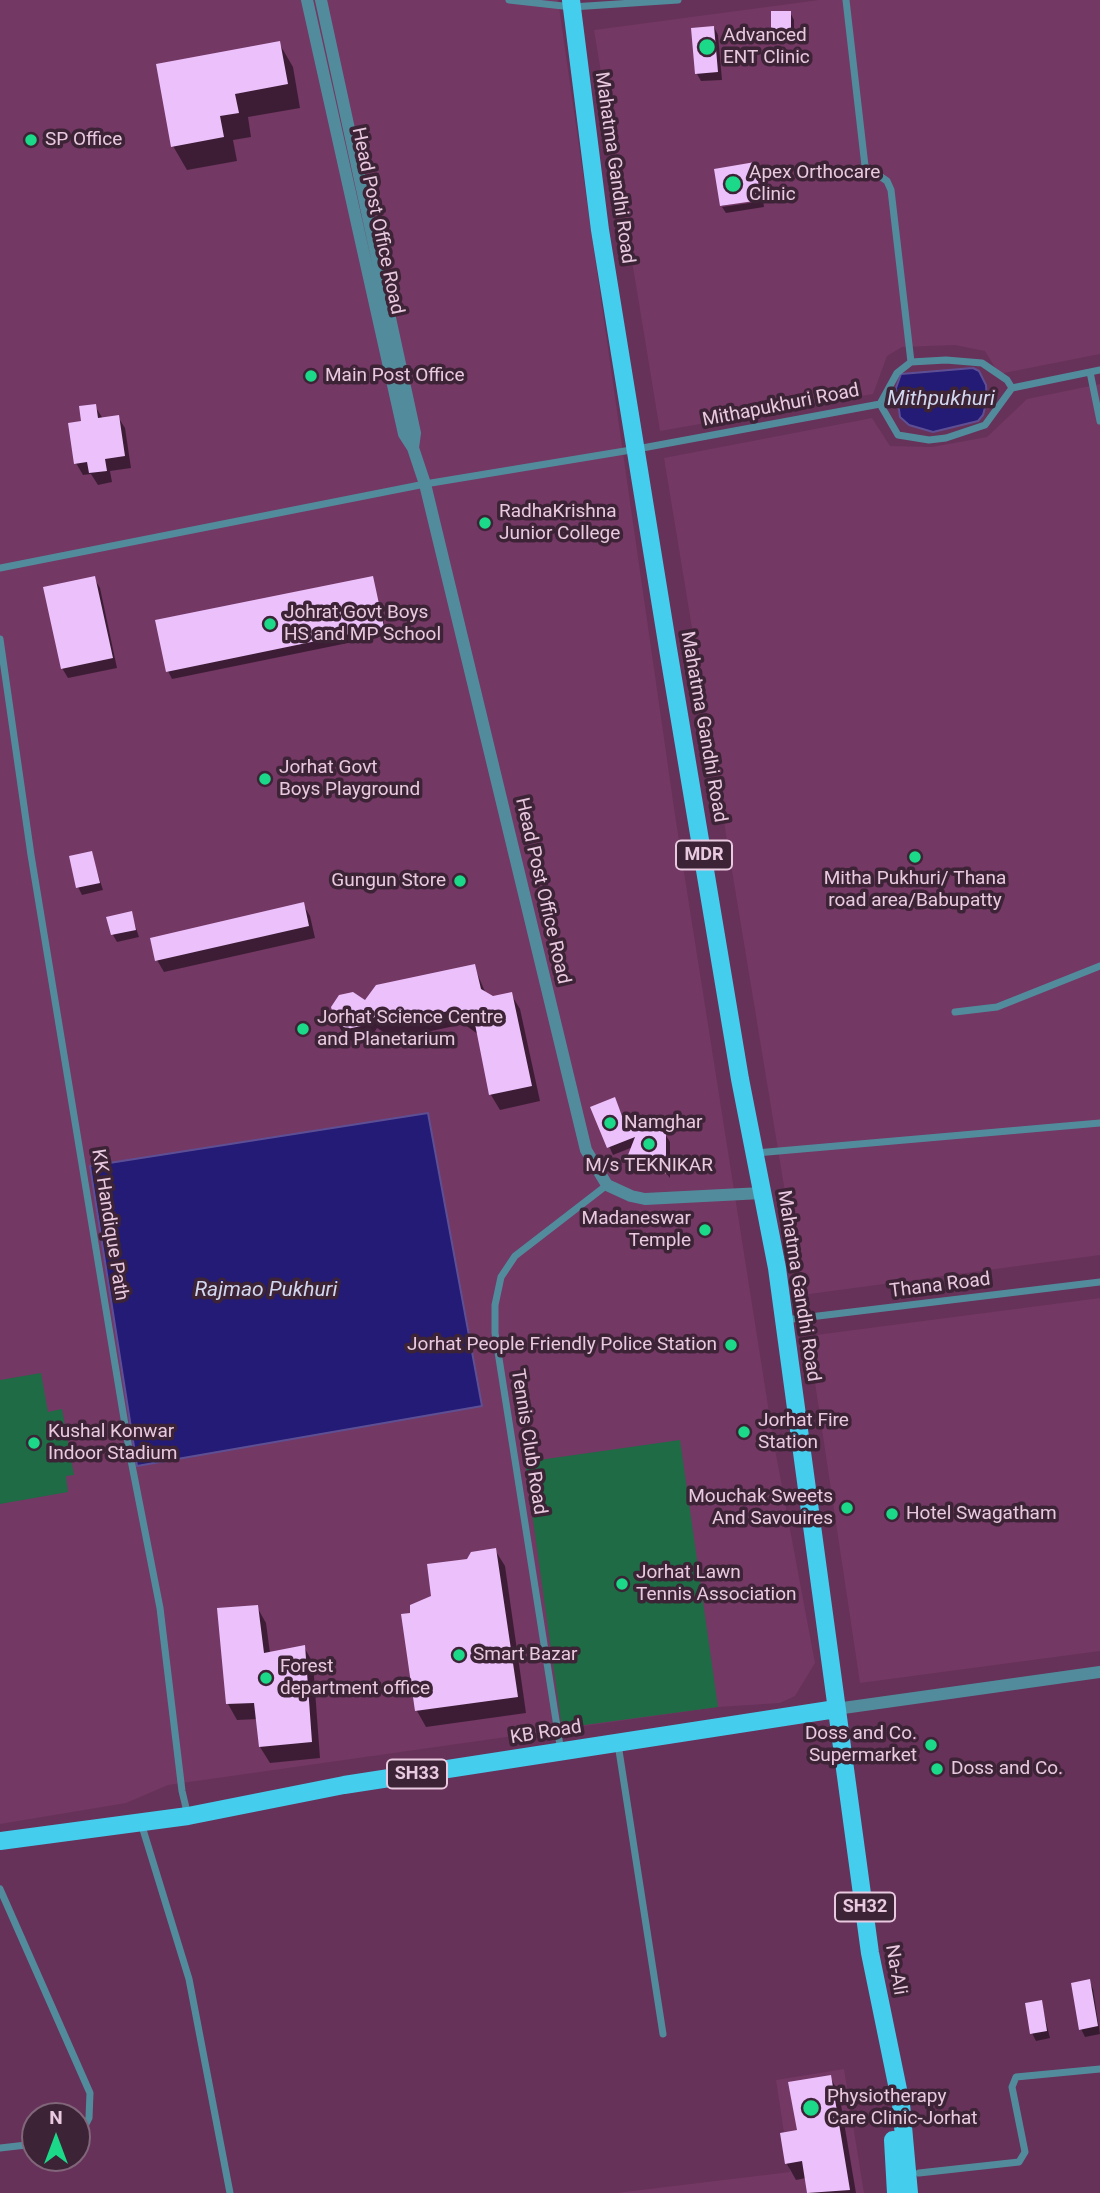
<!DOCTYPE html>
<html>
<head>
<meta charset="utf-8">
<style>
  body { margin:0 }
  #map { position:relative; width:1100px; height:2193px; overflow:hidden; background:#663259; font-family:Roboto,sans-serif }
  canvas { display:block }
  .north { position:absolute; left:21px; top:2102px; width:70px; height:70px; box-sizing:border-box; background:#3c2436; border:2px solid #81667a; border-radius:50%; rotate:0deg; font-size:19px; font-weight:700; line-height:28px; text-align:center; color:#e9c9df }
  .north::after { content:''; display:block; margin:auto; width:24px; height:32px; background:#1bd988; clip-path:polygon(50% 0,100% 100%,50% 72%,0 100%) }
</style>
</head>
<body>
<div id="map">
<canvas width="1100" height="2193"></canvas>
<div class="north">N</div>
</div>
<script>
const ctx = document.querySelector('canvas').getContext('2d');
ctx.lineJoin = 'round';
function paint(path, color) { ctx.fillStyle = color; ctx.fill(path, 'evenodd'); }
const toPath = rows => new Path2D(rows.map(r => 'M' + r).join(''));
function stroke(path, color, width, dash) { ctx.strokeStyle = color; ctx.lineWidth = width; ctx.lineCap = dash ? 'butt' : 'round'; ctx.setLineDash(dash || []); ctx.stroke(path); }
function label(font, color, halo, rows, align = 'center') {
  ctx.font = font + ' Roboto,sans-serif'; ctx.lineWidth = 7; ctx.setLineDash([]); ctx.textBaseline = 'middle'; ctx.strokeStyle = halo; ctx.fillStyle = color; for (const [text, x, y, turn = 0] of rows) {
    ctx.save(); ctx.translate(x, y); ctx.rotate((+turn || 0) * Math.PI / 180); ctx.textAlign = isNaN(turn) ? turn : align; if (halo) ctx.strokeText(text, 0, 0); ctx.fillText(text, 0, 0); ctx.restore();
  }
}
paint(toPath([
  [0,0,558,0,675,815,774,1444,815,1663,795,1696,780,1703,718,1707,168,1785,126,1803,0,1824],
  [819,0,1100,0,1100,354,999,374,985,351,955,345,902,347,887,356,873,394,660,431,594,30],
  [1100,384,1100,1255,802,1295,664,458,872,418,890,446,932,447,987,437,1027,399],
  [1100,1298,1100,1651,860,1683,808,1336],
  [844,2069,864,2193,616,2193,790,2172,776,2080]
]), '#733864');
paint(toPath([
  [41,1373,48,1412,62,1409,74,1475,66,1476,68,1492,0,1504,0,1380],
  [680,1440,718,1707,562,1728,525,1462]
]), '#1f6b45');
const water = toPath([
  [973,368,979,371,986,385,987,400,983,415,978,421,933,432,909,425,900,417,896,388,901,374,973,368],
  [428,1113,482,1406,137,1466,90,1166,428,1113]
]);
paint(water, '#231b75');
stroke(water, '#5e4f95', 2);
paint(toPath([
  [790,12,794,20,794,40,778,40,773,33],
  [714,27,718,35,722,80,701,81,697,74],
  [279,43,293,67,300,108,248,117,251,137,233,140,237,161,187,170,173,146],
  [754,164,763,198,722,206,716,170],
  [763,201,764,207,726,213,722,207],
  [95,406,103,419,118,417,125,428,131,468,110,471,112,482,98,485,91,474,83,475,76,463,83,422],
  [94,578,100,588,117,668,68,678,62,668],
  [372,578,387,635,172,679,168,671],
  [91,853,103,890,82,895,78,887],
  [303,904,310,916,315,938,164,972,157,960],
  [131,913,139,937,117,942,113,935],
  [474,966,486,994,493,998,511,994,520,1009,540,1101,500,1110,491,1095,479,1035,464,1024,394,1039,377,1028,369,1041,357,1044,345,1037,336,1021,366,1002],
  [615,1099,623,1119,665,1134,670,1142,670,1178,659,1164,635,1163,630,1155,633,1147,613,1155,592,1108],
  [495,1550,505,1566,526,1713,426,1727,417,1711,403,1615,411,1614,433,1597,468,1560],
  [257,1607,266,1623,270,1653,304,1647,313,1663,320,1758,270,1763,260,1747,258,1719,237,1720,228,1704],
  [1089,1981,1093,1989,1100,2034,1085,2037,1081,2029],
  [1041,2002,1050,2038,1036,2041,1032,2033],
  [830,2077,839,2093,856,2193,809,2193,806,2178,796,2180,787,2164,782,2134,799,2132]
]), '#0007');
paint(toPath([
  [771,11,791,11,791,33,771,33],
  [714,26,718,72,695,74,691,28],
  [280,41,288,84,235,94,239,113,220,116,224,137,171,147,156,64],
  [755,162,761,200,720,206,714,169],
  [96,404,98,418,119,415,125,456,105,459,107,471,89,473,87,462,74,464,68,423,81,421,79,406],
  [95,576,113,658,61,669,43,587],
  [373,576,384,627,166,672,155,620],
  [92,851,100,883,76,888,69,856],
  [304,902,309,926,155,961,150,938],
  [132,911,136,930,111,935,106,917],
  [475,964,481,989,493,996,512,992,532,1086,489,1095,475,1024,454,1010,384,1024,368,1014,361,1026,347,1029,335,1021,331,1007,339,995,353,992,365,1000,376,985],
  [615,1097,622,1116,666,1133,666,1174,653,1157,628,1155,635,1137,607,1148,590,1107],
  [496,1548,518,1697,415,1711,401,1614,410,1613,410,1605,431,1596,427,1564,467,1559,471,1552],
  [258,1605,264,1653,305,1645,312,1742,259,1747,254,1703,226,1704,217,1608],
  [1090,1979,1098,2026,1079,2030,1071,1983],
  [1042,2000,1047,2031,1030,2034,1025,2003],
  [831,2075,850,2190,807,2193,802,2161,785,2164,780,2133,797,2130,788,2082]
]), '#ecc0fb');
stroke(toPath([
  [509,0,572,7,678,0],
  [846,0,865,166,887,181,891,190,911,362],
  [1090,372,1100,421],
  [880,404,897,373,911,362,946,360,982,363,1007,380,1012,388],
  [0,568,425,484,637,449,880,404,898,435,929,440,946,438,985,425,1012,388,1100,370],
  [0,639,31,855,130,1455,160,1608,182,1791,188,1816],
  [955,1012,997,1007,1100,966],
  [756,1153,1100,1123],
  [785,1320,1100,1282],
  [618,1744,663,2034],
  [561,1752,495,1333,495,1305,501,1277,515,1256,607,1185],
  [141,1823,189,1979,230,2193],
  [0,1889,90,2093,89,2118,83,2130,77,2132],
  [0,2148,35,2144],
  [919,2173,1019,2162,1025,2152,1012,2087,1016,2077,1100,2069]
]), '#528c9c', 7);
stroke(toPath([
  [307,0,404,434,413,448,425,484,586,1150,607,1185,631,1196,645,1199,762,1193],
  [321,0,415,433,413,448],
  [836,1709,1100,1672]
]), '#528c9c', 12);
stroke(toPath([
  [571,0,600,230,668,649,740,1079,777,1268,870,1953,901,2104,909,2193],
  [0,1841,188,1816,344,1785,836,1709],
  [893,2140,896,2193]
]), '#45cdee', 18);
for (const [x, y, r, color] of [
  [707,47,9,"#1bd988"],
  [31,140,7,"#1bd988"],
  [733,184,9,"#1bd988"],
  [311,376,7,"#1bd988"],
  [485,523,7,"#1bd988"],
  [270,624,7,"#1bd988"],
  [265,779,7,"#1bd988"],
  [915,857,7,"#1bd988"],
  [460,881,7,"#1bd988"],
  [303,1029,7,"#1bd988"],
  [610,1123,7,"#1bd988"],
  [649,1144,7,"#1bd988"],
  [705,1230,7,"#1bd988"],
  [731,1345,7,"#1bd988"],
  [744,1432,7,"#1bd988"],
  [34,1443,7,"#1bd988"],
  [847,1508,7,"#1bd988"],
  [892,1514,7,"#1bd988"],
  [622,1584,7,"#1bd988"],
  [459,1655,7,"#1bd988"],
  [266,1678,7,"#1bd988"],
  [931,1745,7,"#1bd988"],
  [937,1769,7,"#1bd988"],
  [811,2108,9,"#1bd988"]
]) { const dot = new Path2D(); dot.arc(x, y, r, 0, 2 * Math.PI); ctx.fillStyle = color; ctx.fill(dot); stroke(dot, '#3c2436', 2.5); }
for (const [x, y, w] of [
  [704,855,56],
  [417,1774,60],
  [865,1907,60]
]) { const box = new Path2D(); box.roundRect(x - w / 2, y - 14.5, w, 29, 5); ctx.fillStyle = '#3c2436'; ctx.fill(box); stroke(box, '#e9c9df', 2); }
label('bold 18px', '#e9c9df', null, [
  ["MDR",704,855],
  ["SH33",417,1774],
  ["SH32",865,1907]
]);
label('19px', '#e9c9df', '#3c2436', [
  ["Advanced",723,36],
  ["ENT Clinic",723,58],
  ["SP Office",45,140],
  ["Apex Orthocare",749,173],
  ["Clinic",749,195],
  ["Main Post Office",325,376],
  ["RadhaKrishna",499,512],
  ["Junior College",499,534],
  ["Johrat Govt Boys",284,613],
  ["HS and MP School",284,635],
  ["Jorhat Govt",279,768],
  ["Boys Playground",279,790],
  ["Mitha Pukhuri/ Thana",915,879,"center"],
  ["road area/Babupatty",915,901,"center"],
  ["Gungun Store",446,881,"right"],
  ["Jorhat Science Centre",317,1018],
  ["and Planetarium",317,1040],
  ["Namghar",624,1123],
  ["M/s TEKNIKAR",649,1166,"center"],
  ["Madaneswar",691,1219,"right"],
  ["Temple",691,1241,"right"],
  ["Jorhat People Friendly Police Station",717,1345,"right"],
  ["Jorhat Fire",758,1421],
  ["Station",758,1443],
  ["Kushal Konwar",48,1432],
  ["Indoor Stadium",48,1454],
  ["Mouchak Sweets",833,1497,"right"],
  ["And Savouires",833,1519,"right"],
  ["Hotel Swagatham",906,1514],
  ["Jorhat Lawn",636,1573],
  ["Tennis Association",636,1595],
  ["Smart Bazar",473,1655],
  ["Forest",280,1667],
  ["department office",280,1689],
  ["Doss and Co.",917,1734,"right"],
  ["Supermarket",917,1756,"right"],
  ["Doss and Co.",951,1769],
  ["Physiotherapy",827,2097],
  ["Care Clinic-Jorhat",827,2119]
], 'left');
label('19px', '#e9c9df', '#3c2436', [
  ["Mahatma Gandhi Road",614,168,82],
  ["Head Post Office Road",377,221,78],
  ["Mithapukhuri Road",781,406,-11],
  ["Mahatma Gandhi Road",703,727,80],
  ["Head Post Office Road",542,891,77],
  ["KK Handique Path",109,1225,81],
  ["Mahatma Gandhi Road",798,1286,81],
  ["Thana Road",940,1286,-7],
  ["Tennis Club Road",528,1442,81],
  ["KB Road",546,1733,-9],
  ["Na-Ali",895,1970,80]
]);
label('italic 21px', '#d2d7f0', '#3c2436', [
  ["Mithpukhuri",941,400],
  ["Rajmao Pukhuri",266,1291]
]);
</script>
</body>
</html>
